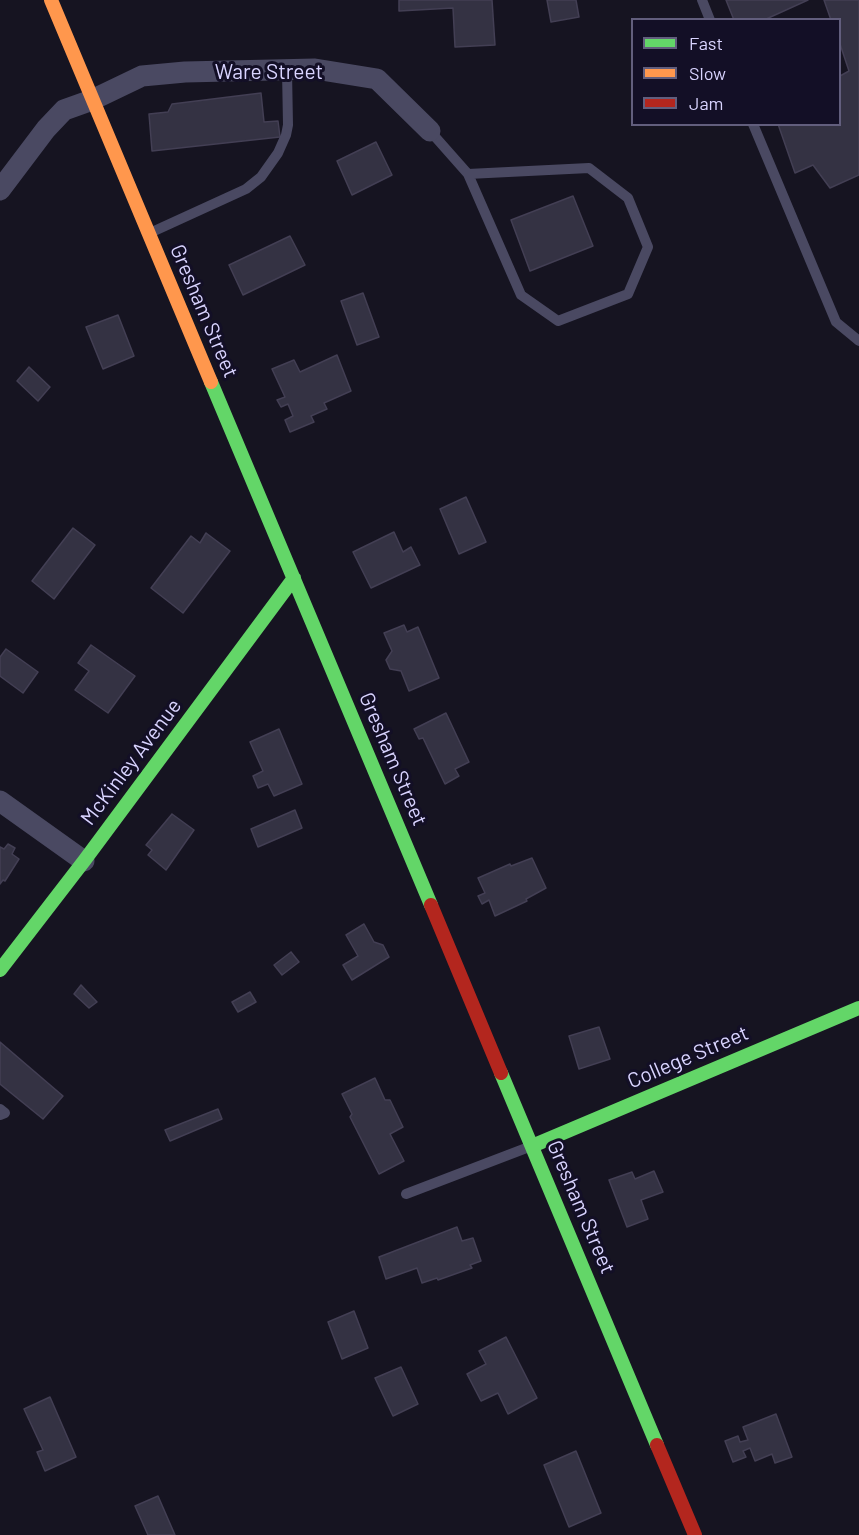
<!DOCTYPE html>
<html>
<head>
<meta charset="utf-8">
<style>
  body { margin:0 }
  #map { position:relative; width:859px; height:1535px; overflow:hidden; background:#161421; font-family:Barlow,sans-serif }
  canvas { display:block }
  .legend { position:absolute; left:631px; top:18px; width:210px; height:108px; box-sizing:border-box; background:#130f26; border:2px solid #625e7d; margin:0; padding:8px 10px; list-style:none; font-size:18px; color:#d9d4ff }
  .legend li { display:flex; align-items:center; gap:12px; height:30px }
  .legend b { width:30px; border:2px solid #625e7d }
</style>
</head>
<body>
<div id="map">
<canvas width="859" height="1535"></canvas>
<ul class="legend">
<li><b style="height:8px;background:#63d668"></b>Fast</li>
<li><b style="height:8px;background:#ff974d"></b>Slow</li>
<li><b style="height:8px;background:#b3261e"></b>Jam</li>
</ul>
</div>
<script>
const ctx = document.querySelector('canvas').getContext('2d');
ctx.lineJoin = 'round';
function paint(path, color) { ctx.fillStyle = color; ctx.fill(path, 'evenodd'); }
const toPath = rows => new Path2D(rows.map(r => 'M' + r).join(''));
function stroke(path, color, width, dash) { ctx.strokeStyle = color; ctx.lineWidth = width; ctx.lineCap = dash ? 'butt' : 'round'; ctx.setLineDash(dash || []); ctx.stroke(path); }
function label(font, color, halo, rows, align = 'center') {
  ctx.font = font + ' Barlow,sans-serif'; ctx.lineWidth = 6; ctx.setLineDash([]); ctx.textBaseline = 'middle'; ctx.strokeStyle = halo; ctx.fillStyle = color; for (const [text, x, y, turn = 0] of rows) {
    ctx.save(); ctx.translate(x, y); ctx.rotate((+turn || 0) * Math.PI / 180); ctx.textAlign = isNaN(turn) ? turn : align; if (halo) ctx.strokeText(text, 0, 0); ctx.fillText(text, 0, 0); ctx.restore();
  }
}
const building = toPath([
  [399,0,492,0,495,45,455,47,453,8,399,11,399,0],
  [547,0,576,0,579,17,551,22,547,0],
  [726,0,808,0,764,20,734,20,726,0],
  [824,0,859,0,859,175,830,188,813,165,795,173,778,124,840,124,840,76,849,71,840,44,840,20,831,20,824,0],
  [261,93,264,122,278,121,280,137,152,151,149,114,168,112,172,104,261,93],
  [376,142,392,175,352,195,337,161,376,142],
  [573,196,593,246,530,271,511,220,573,196],
  [290,236,305,265,243,295,229,265,290,236],
  [363,293,379,337,357,345,341,301,363,293],
  [118,315,134,356,103,369,86,327,118,315],
  [337,355,351,391,324,403,327,409,311,416,314,422,290,432,285,420,293,416,288,404,281,407,277,400,285,397,272,369,294,360,300,372,337,355],
  [29,367,50,387,38,401,17,381,29,367],
  [466,497,486,542,459,554,440,509,466,497],
  [73,528,95,545,54,599,32,581,73,528],
  [394,532,403,552,411,547,420,565,371,588,353,552,394,532],
  [206,533,230,551,183,613,151,588,191,536,200,543,206,533],
  [404,625,407,632,418,627,439,678,409,691,401,671,390,669,386,660,392,651,384,633,404,625],
  [91,645,135,676,108,713,75,690,89,671,78,663,91,645],
  [6,649,38,672,23,693,0,676,0,657,6,649],
  [446,713,469,762,455,769,459,776,445,784,423,738,419,739,414,729,446,713],
  [279,729,302,784,274,796,268,784,258,788,253,776,263,771,250,742,279,729],
  [295,810,302,828,258,847,251,829,295,810],
  [172,814,194,830,166,870,148,855,152,850,146,845,172,814],
  [8,844,15,848,12,854,19,859,5,881,3,880,0,884,0,847,4,849,8,844],
  [532,858,546,888,526,899,527,901,495,916,489,900,482,904,478,896,485,893,478,878,510,864,511,866,532,858],
  [364,924,374,942,383,945,389,957,352,980,343,965,358,956,346,935,364,924],
  [291,952,299,962,282,975,274,965,291,952],
  [81,985,97,1002,89,1008,74,994,81,985],
  [250,992,256,1002,238,1012,232,1002,250,992],
  [599,1027,610,1059,579,1069,569,1036,599,1027],
  [0,1042,63,1096,43,1119,0,1084,0,1042],
  [375,1078,385,1100,390,1100,403,1127,390,1134,404,1161,379,1174,350,1117,352,1114,342,1094,375,1078],
  [218,1109,222,1119,170,1141,165,1130,218,1109],
  [654,1171,663,1192,641,1200,648,1219,627,1227,609,1180,632,1172,635,1179,654,1171],
  [457,1227,462,1241,473,1238,481,1261,470,1265,472,1268,438,1280,437,1278,422,1283,417,1268,386,1279,379,1257,457,1227],
  [354,1311,368,1348,342,1359,328,1322,354,1311],
  [506,1337,537,1398,508,1414,498,1393,481,1401,467,1374,486,1364,479,1351,506,1337],
  [401,1367,418,1404,393,1416,375,1378,401,1367],
  [50,1397,76,1457,45,1471,37,1452,43,1450,24,1409,50,1397],
  [776,1414,792,1457,775,1463,772,1454,755,1461,750,1448,743,1451,746,1457,733,1462,725,1441,738,1436,740,1442,748,1440,743,1427,776,1414],
  [576,1451,601,1513,569,1527,544,1465,576,1451],
  [158,1496,175,1535,148,1535,135,1506,158,1496]
]);
paint(building, '#343243');
stroke(building, '#433f54', 1.5);
stroke(toPath([
  [702,0,710,20],
  [753,124,836,322,859,341],
  [430,131,468,174,521,295,558,321,628,294,648,247,628,198,589,168,468,174],
  [152,232,246,189,261,177,278,153,286,135,288,125,287,71],
  [0,1109,5,1113,0,1115],
  [406,1194,529,1147]
]), '#4a4962', 10);
stroke(toPath([
  [0,190,46,129,64,110,92,100,142,76,185,72,315,69,377,79,430,131],
  [0,801,84,861]
]), '#4a4962', 21);
stroke(toPath([
  [211,382,431,905],
  [0,970,84,861,294,578],
  [501,1073,657,1445],
  [532,1146,859,1008]
]), '#63d668', 14);
stroke(toPath([
  [51,0,211,382]
]), '#ff974d', 14);
stroke(toPath([
  [431,905,501,1073],
  [657,1445,695,1535]
]), '#b3261e', 14);
label('21px', '#d9d4ff', '#130f26', [
  ["Ware Street",269,72],
  ["Gresham Street",204,311,67],
  ["Gresham Street",393,759,67],
  ["McKinley Avenue",131,762,-53],
  ["College Street",688,1057,-23],
  ["Gresham Street",581,1207,67]
]);
</script>
</body>
</html>
